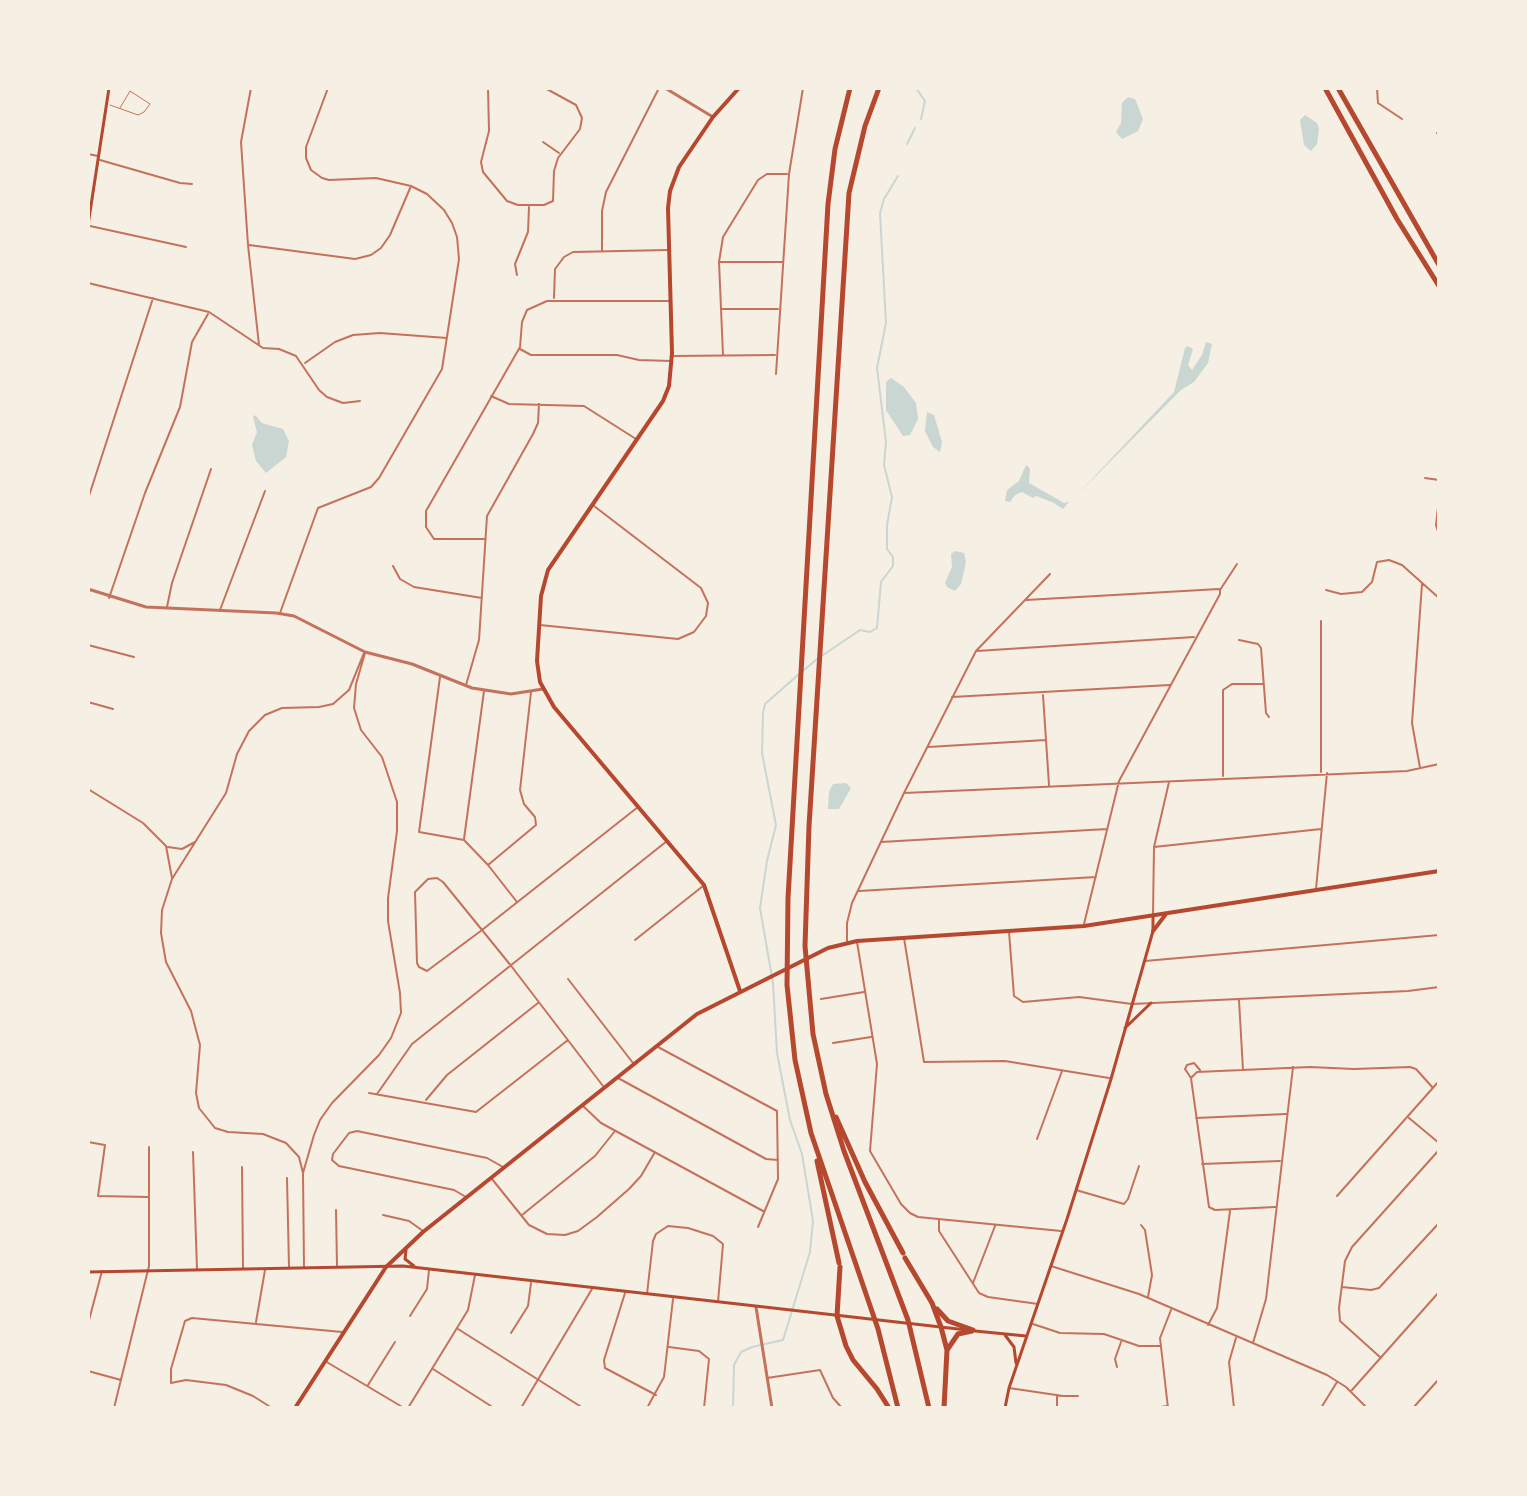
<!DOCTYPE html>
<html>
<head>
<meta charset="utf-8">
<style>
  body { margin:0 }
  #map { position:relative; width:1527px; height:1496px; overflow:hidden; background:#f6efe4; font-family:"Varela Round",sans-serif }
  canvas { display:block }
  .frame { position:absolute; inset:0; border:90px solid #f6efe4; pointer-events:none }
</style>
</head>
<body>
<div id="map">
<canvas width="1527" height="1496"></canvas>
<div class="frame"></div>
</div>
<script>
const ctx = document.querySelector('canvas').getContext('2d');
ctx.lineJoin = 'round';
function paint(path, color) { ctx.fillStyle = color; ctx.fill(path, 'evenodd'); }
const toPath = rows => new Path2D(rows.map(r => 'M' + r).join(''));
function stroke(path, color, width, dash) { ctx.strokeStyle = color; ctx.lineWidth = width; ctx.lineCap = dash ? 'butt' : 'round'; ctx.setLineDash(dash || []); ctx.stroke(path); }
paint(toPath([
  [1128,97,1135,99,1143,119,1138,131,1122,139,1116,132,1121,123,1122,103],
  [1305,115,1317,123,1319,129,1317,144,1311,151,1304,145,1300,120],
  [1206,342,1212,344,1208,363,1194,382,1181,390,1076,496,1174,392,1185,348,1188,346,1193,349,1188,365,1192,370,1202,355],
  [891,378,904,387,916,403,918,419,910,435,903,436,886,410,886,382],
  [927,412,934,415,942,442,940,452,933,447,925,431],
  [255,415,262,423,283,429,289,441,286,457,266,473,256,461,252,445,257,432,253,417],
  [1026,465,1030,468,1029,483,1064,503,1069,502,1063,509,1054,503,1036,496,1033,498,1022,492,1015,495,1010,502,1005,501,1007,490,1019,481],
  [955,551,964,553,966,562,961,584,955,591,947,587,945,583,952,567,951,554],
  [846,783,851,788,839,809,828,809,829,792,833,784]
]), '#c9d6d2');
stroke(toPath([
  [916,88,925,101,921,119],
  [907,144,915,128],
  [823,655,860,630,870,632,877,628,881,582,893,566,893,557,887,549,887,525,892,497,884,465,886,442,877,368,886,323,880,213,884,199,898,176],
  [804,670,817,659],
  [733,1408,734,1365,741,1352,752,1347,783,1340,810,1252,813,1221,802,1154,790,1120,777,1053,773,983,760,908,767,861,776,825,762,753,763,713,765,704,799,674]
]), '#c9d6d2', 2);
stroke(toPath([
  [110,105,138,115,144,112,150,104,130,91,120,108]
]), '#c5725c', 1);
stroke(toPath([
  [251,88,241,142,248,245,259,345],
  [488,88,489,131,481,162,483,172,507,201,518,205,544,205,553,201,554,171,558,158,580,129,582,118,576,105,545,88],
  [1377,88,1378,103,1402,119],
  [1437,133,1439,136],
  [543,142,559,153],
  [88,154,98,156],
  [100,160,180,183,192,184],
  [90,226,186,247],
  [249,245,355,259,371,255,381,248,390,235,411,186],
  [602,251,602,211,606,192,659,88],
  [720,262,782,262],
  [517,275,515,264,528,232,529,207],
  [88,283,209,312,263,348,279,349,296,356,319,390,327,397,343,403,360,401],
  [554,298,555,269,564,257,573,252,668,250],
  [721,309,778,309],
  [520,349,531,355,617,355,639,360,671,361],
  [723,355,719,262,723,237,758,180,767,174,787,174],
  [674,356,775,355],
  [305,363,335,342,353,335,380,333,447,338],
  [776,374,789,174,803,88],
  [491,396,509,404,584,406,636,439],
  [1425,478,1439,480],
  [1439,498,1436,525,1439,535],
  [88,499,153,298],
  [485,539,434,539,426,527,426,511,520,347,522,322,527,310,547,301,669,301],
  [393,566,400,579,414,587,482,598],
  [1326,590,1341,594,1362,592,1372,582,1377,562,1389,560,1402,565,1439,598],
  [109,598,145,493,180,407,192,342,208,314],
  [1026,600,1219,589],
  [167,607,172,583,211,469],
  [220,610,265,491],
  [280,613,318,508,371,487,379,478,442,369,459,259,457,237,452,223,444,210,427,194,411,186,376,178,329,180,322,178,311,170,306,158,306,147,328,88],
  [540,625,678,639,694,632,706,616,708,603,701,588,594,506],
  [1239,640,1258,644,1261,648,1266,713,1269,717],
  [88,645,134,657],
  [977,651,1194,637],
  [440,677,419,832,464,840],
  [466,685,479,640,487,516,533,434,538,423,539,404],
  [1043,695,1049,785],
  [952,697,1170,685],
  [88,702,113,709],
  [928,747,1046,740],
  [1420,768,1412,723,1422,584],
  [1321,772,1321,621],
  [1223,776,1223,690,1232,684,1263,684],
  [88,789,143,823,166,846,172,878],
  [904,793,1407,771,1439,764],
  [464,839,484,691],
  [464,840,488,865,517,902],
  [881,842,1107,829],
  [168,847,182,849,195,842],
  [1154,847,1321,829],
  [488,865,536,825,535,817,524,804,520,790,531,692],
  [1316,889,1327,773],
  [859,891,1096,877],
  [1153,914,1154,847,1169,782],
  [1084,924,1119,781,1220,594,1220,590,1237,564],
  [1009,932,1014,996,1023,1002,1079,997,1132,1004,1408,991,1439,987],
  [904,938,924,1062,1005,1061,1109,1078],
  [635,940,703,886],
  [847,941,847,923,852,903,904,793,976,651,1050,574],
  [857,942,877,1064,870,1151,901,1204,910,1213,918,1217,1061,1231],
  [1145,961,1439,935],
  [568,979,633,1063],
  [821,999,864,992],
  [1239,1000,1243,1070],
  [833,1043,871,1037],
  [658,1047,777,1111,778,1179,758,1227],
  [1200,1070,1194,1063,1187,1065,1185,1069,1191,1078,1209,1207,1215,1210,1275,1207],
  [618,1078,766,1159,778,1160],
  [1191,1078,1197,1072,1310,1067,1354,1069,1410,1067,1416,1069,1433,1088],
  [603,1086,512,967,482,930,443,882,437,878,428,879,415,892,417,963,419,967,427,971,482,930,638,807],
  [369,1093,476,1112,568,1040],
  [377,1094,412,1044,667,841],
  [426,1100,447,1075,538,1003],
  [583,1106,601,1123,763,1211],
  [1196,1118,1286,1114],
  [1409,1118,1439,1143],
  [1037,1139,1062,1071],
  [88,1142,105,1145,98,1196,148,1197],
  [193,1152,197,1269],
  [1202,1164,1280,1161],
  [242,1167,243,1268],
  [303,1173,299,1157,286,1143,263,1134,228,1132,215,1128,199,1108,196,1093,200,1045,191,1011,166,962,161,933,162,910,172,879,226,793,237,754,249,731,265,715,282,708,319,707,333,704,349,690,364,653],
  [287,1178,289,1267],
  [492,1179,529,1225,547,1234,565,1235,578,1231,597,1217,629,1189,641,1176,655,1152],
  [1076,1190,1124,1204,1128,1199,1139,1166],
  [1337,1196,1439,1081],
  [466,1197,454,1190,339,1166,332,1160,333,1154,349,1133,357,1131,487,1158,503,1167],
  [336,1210,337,1266],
  [383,1215,409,1221,423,1231],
  [522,1215,595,1156,615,1131],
  [939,1220,939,1231,979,1293,988,1297,1038,1304],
  [1141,1225,1145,1230,1152,1275,1148,1297],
  [1051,1266,1139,1294,1327,1375,1346,1387,1367,1408],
  [304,1267,303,1173,314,1135,320,1120,332,1103,379,1055,391,1038,401,1013,400,993,388,921,388,898,397,831,397,802,382,757,361,730,354,708,356,684,365,653],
  [973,1283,995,1226],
  [1342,1287,1371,1290,1379,1288,1439,1223],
  [625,1293,604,1360,605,1368,656,1395],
  [647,1294,653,1241,656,1234,668,1226,688,1228,713,1236,723,1244,718,1302],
  [410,1316,427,1289,429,1270],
  [256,1322,265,1270],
  [88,1324,102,1271],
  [1033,1324,1060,1333,1104,1334,1139,1346,1161,1346],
  [1208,1325,1217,1308,1230,1211],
  [458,1329,583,1408],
  [511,1333,528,1306,531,1283],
  [1253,1343,1266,1299,1293,1067],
  [669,1347,699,1351,709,1359,704,1408],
  [1381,1358,1340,1321,1339,1308,1345,1261,1352,1247,1439,1150],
  [325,1361,404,1408],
  [1117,1367,1115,1359,1121,1342],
  [433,1369,494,1408],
  [88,1371,121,1380],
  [767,1378,820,1370,833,1398,842,1408],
  [368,1385,395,1342],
  [1009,1388,1063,1396,1078,1396],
  [1352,1390,1439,1292],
  [1057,1396,1057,1408],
  [114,1408,149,1266,149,1147],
  [272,1408,253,1396,226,1385,186,1380,171,1383,171,1369,185,1321,192,1318,342,1332],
  [408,1408,468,1310,475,1275],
  [521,1408,592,1289],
  [647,1408,664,1377,673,1299],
  [1154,1408,1167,1406],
  [1168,1408,1160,1338,1171,1310],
  [1234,1408,1229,1362,1236,1338],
  [1321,1408,1337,1382],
  [1413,1408,1439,1379]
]), '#c5725c', 2);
stroke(toPath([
  [665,88,713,117],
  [88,589,146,607,276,613,294,616,365,652,412,664,472,688,511,694,543,689],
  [756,1307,772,1408]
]), '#c5725c', 3);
stroke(toPath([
  [88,225,109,88],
  [1125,1028,1151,1003],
  [406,1250,405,1259,414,1266],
  [88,1272,403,1266,967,1330],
  [975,1331,1026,1336],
  [1005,1335,1014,1347,1016,1363],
  [1005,1408,1009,1388,1067,1219,1111,1079,1153,931,1153,915]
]), '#b5482f', 3);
stroke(toPath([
  [739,88,713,117,679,167,670,191,668,208,672,353,669,386,663,401,548,570,541,596,537,661,540,682,554,707,704,885,740,991],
  [1153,931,1166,914],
  [295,1408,386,1267,423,1232,697,1014,828,948,857,941,1084,926,1439,871]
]), '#b5482f', 4);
stroke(toPath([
  [1325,88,1397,219,1439,286],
  [1338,88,1439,265]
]), '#b5482f', 5);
stroke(toPath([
  [850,88,835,149,828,204,788,898,787,985,795,1060,811,1133,878,1329,898,1408],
  [879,88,865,126,849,193,809,826,805,946,813,1034,826,1094,844,1151,908,1320,929,1408],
  [836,1117,865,1182,903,1253],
  [817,1161,839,1263],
  [905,1258,932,1303,941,1327,947,1350,944,1408],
  [840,1267,837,1316,846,1346,853,1360,877,1389,889,1408],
  [937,1309,948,1321,973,1330],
  [947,1350,958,1334,972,1331]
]), '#b5482f', 5);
</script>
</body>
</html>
